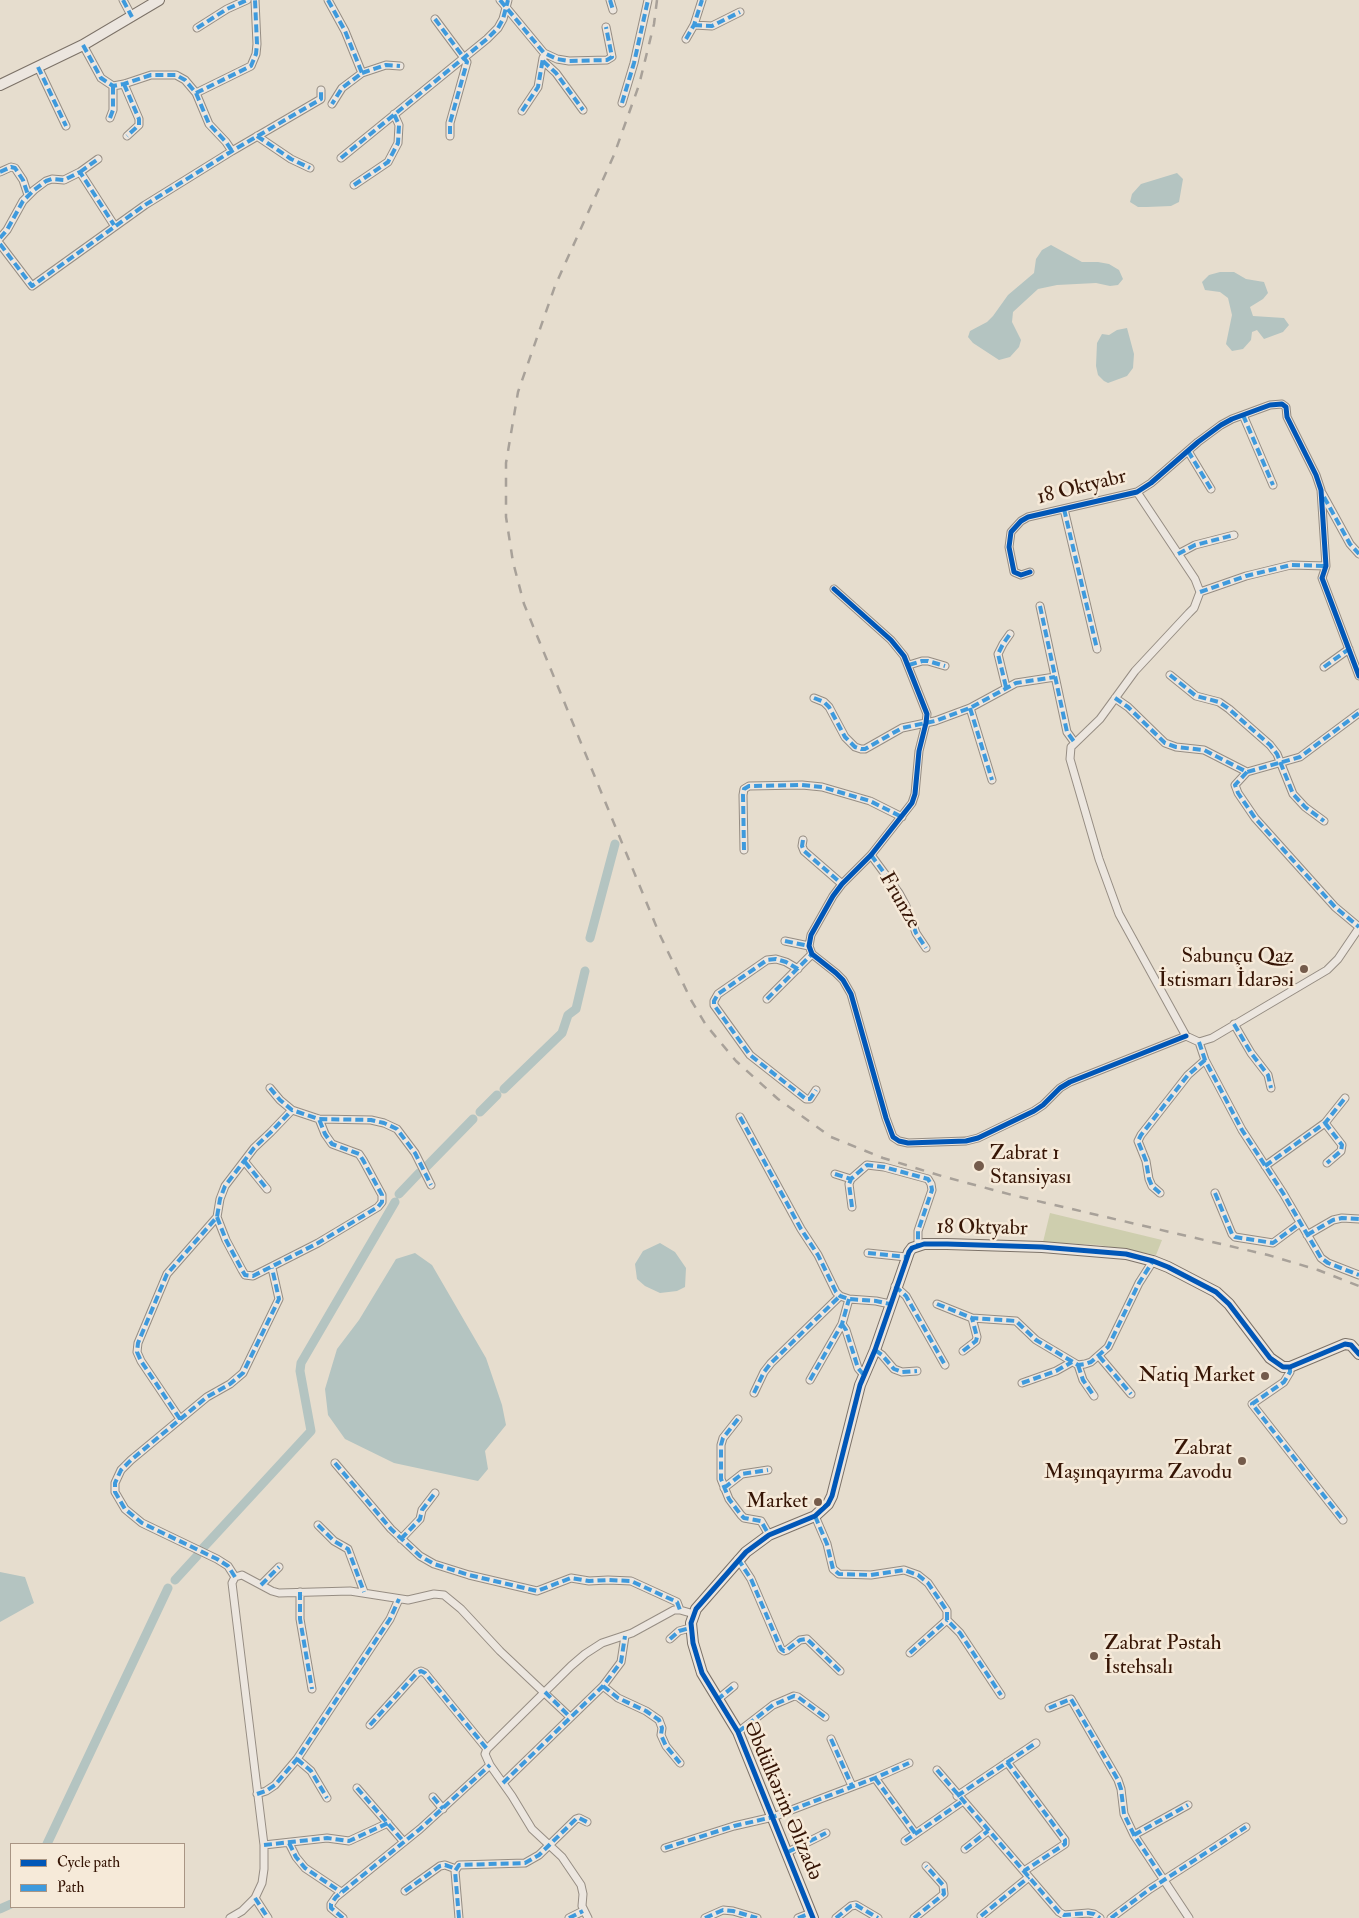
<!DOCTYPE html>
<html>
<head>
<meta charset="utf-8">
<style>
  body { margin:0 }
  #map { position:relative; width:1359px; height:1918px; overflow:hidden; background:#e6ddce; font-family:"IM FELL Double Pica",serif }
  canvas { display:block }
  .legend { position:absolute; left:10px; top:1843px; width:175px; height:65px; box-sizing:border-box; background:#f6ead9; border:1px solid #a99584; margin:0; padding:6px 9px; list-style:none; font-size:15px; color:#361505 }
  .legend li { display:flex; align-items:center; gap:10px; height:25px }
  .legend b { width:25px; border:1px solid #a99584 }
</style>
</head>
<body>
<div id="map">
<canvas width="1359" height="1918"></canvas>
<ul class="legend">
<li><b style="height:6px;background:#0057b8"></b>Cycle path</li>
<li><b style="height:6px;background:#3e9add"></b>Path</li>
</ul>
</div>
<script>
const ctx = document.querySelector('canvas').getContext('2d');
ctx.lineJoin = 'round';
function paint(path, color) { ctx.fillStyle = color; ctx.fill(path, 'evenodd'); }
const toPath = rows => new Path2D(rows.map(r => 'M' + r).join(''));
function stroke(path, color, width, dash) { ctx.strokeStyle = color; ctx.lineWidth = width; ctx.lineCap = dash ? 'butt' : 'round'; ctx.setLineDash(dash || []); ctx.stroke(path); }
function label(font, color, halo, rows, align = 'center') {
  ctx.font = font + ' "IM FELL Double Pica",serif'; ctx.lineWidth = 5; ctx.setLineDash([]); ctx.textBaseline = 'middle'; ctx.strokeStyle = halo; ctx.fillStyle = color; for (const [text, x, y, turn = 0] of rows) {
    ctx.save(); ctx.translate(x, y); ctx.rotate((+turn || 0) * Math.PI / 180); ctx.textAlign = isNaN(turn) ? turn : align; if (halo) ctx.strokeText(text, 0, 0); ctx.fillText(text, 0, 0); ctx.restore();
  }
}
paint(toPath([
  [1050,1213,1162,1240,1156,1255,1099,1245,1043,1242]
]), '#ceceae');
paint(toPath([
  [1177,173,1183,179,1179,202,1171,206,1147,207,1138,207,1130,202,1132,194,1141,184],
  [1051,245,1082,262,1098,262,1109,264,1119,270,1123,279,1118,285,1110,286,1096,283,1057,285,1038,289,1013,312,1012,322,1021,340,1019,347,1010,357,999,360,973,343,968,337,970,331,987,322,993,316,1008,295,1034,273,1036,259,1042,250],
  [1220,272,1234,272,1246,279,1264,282,1268,293,1263,299,1250,307,1253,316,1284,318,1289,325,1283,332,1264,339,1257,330,1252,332,1251,340,1243,349,1232,351,1226,344,1232,315,1228,298,1220,292,1205,290,1202,282,1209,275],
  [1127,328,1134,354,1133,368,1127,376,1108,383,1104,381,1098,375,1096,366,1097,343,1102,334,1109,335,1117,330],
  [660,1243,675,1252,686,1268,685,1287,677,1291,660,1293,645,1286,637,1279,635,1264,643,1251],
  [415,1253,432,1265,486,1358,502,1405,506,1425,485,1451,488,1469,478,1481,394,1463,345,1439,328,1415,325,1389,337,1349,359,1320,396,1259],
  [0,1572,25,1577,34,1603,0,1622]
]), '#b4c4c1');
stroke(toPath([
  [590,938,615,844],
  [504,1089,562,1033,568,1015,576,1009,585,971],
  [480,1112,497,1095],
  [427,1166,473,1119],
  [399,1194,419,1173],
  [203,1548,311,1431,300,1371,301,1363,395,1202],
  [175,1580,197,1556],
  [47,1844,168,1588],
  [0,1909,11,1904]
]), '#b4c4c1', 9);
const street = toPath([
  [123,0,132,17],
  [328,0,345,31,362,73,342,88,332,104],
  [500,0,544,53,557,59,569,61,607,60,612,57,606,27],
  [610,0,613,10],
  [435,19,467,62,450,123,450,136],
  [694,25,712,26,740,12],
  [197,28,227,9,247,0],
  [686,39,694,25,702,0],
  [83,45,101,78,113,86,124,84,151,75,176,75,185,80,196,93,209,124,226,142,232,151],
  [543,61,556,73,583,110],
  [38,67,66,126],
  [362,73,386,65,400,66],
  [124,84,139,119,139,125,127,136],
  [196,93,251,66,256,54,257,44,255,0],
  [622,103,634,63,648,0],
  [522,111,538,87,543,58],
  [110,118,113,110,113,86],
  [257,136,291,159,310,168],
  [341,158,487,39,498,28,503,19,508,0],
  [0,172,11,167,15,168,23,180,28,195],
  [80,172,98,159],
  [354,185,388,162,398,143,399,125,394,114],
  [0,238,7,230,23,201,34,190,46,181,52,179,64,180,80,172,114,225],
  [0,244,32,286,145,205,232,151,321,99,321,90],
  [1243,415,1273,485],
  [1188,451,1211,489],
  [1137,492,1195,579,1200,592,1194,608,1189,613,1135,671,1100,719,1071,747,1070,759,1099,859,1119,914,1186,1036,1199,1042,1212,1038,1327,970,1338,959,1359,928],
  [1322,493,1350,544,1359,554],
  [1064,509,1097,649],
  [1178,554,1195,545,1234,535],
  [1030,572,1021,575,1014,572,1009,547,1011,532,1021,521,1028,517,1137,492,1151,483,1198,442,1221,425,1232,419,1270,405,1282,404,1286,407,1287,417,1316,475,1321,490,1326,566,1322,578,1359,676],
  [834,589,891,640,904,656,927,714,926,723,919,751,915,794,912,803,871,855,842,884,833,896,811,935,809,946,812,954,836,973,843,980,851,994,886,1118,893,1137,899,1141,908,1143,966,1141,978,1138,1034,1111,1043,1105,1060,1088,1070,1082,1186,1036],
  [1200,592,1246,576,1291,565,1326,566],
  [1040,606,1067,732,1075,743],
  [909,665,922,661,928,661,945,666],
  [1324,667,1349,649],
  [1170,675,1196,696,1219,702,1229,709,1270,745,1277,754,1293,794,1305,807,1324,821],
  [1006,687,998,654,1003,644,1010,634],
  [814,698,824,702,829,707,845,737,855,747,861,749,865,749,902,728,935,721,970,708,1016,683,1055,677],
  [1115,698,1128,707,1165,743,1176,747,1204,750,1247,772,1300,757,1359,713],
  [970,708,992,780],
  [1247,772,1235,785,1238,793,1255,818,1335,907,1359,927],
  [803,840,802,846,804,851,842,884],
  [744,850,743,795,744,789,749,786,802,785,822,787,870,801,902,817],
  [871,855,899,893,906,906,916,933,926,948],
  [785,941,809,946],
  [798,969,786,962,776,959,767,960,718,994,714,1001,714,1005,750,1055,806,1099,810,1099,816,1090],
  [767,999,812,954],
  [1234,1024,1251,1053,1268,1075,1271,1088],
  [1199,1042,1205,1060,1242,1130,1283,1193,1321,1258,1328,1263,1359,1275],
  [270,1088,280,1100,292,1110,319,1119,371,1120,384,1123,397,1129,415,1153,431,1185],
  [740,1117,801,1229,818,1255,836,1292,840,1296,849,1299,876,1301,890,1304],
  [1325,1123,1342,1145,1341,1151,1327,1163],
  [245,1162,267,1189],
  [1265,1166,1325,1123,1345,1098],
  [835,1174,851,1179],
  [1160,1193,1152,1186,1149,1179,1146,1161,1138,1141,1141,1135,1188,1075,1205,1060],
  [1215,1193,1232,1234,1235,1237,1273,1243,1300,1223],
  [852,1207,849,1184,851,1179,867,1165,884,1167,928,1179,931,1184,932,1190,918,1231,918,1246],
  [217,1217,226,1240,242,1270,245,1275,253,1276,318,1243,378,1207,382,1202,382,1195,363,1160,359,1154,332,1144,325,1134,319,1119],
  [1307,1235,1333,1220,1342,1218,1359,1219],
  [868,1253,906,1257],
  [895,1286,906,1296,945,1365],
  [937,1304,972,1318,1016,1321,1036,1340,1078,1365,1085,1364,1091,1362,1108,1347,1139,1283,1153,1261],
  [842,1324,846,1330,858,1368,863,1374],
  [875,1350,882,1355,894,1369,902,1372,917,1371],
  [963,1351,976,1341,977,1337,972,1318],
  [1099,1356,1131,1394],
  [1078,1365,1083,1380,1094,1396],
  [1290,1367,1290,1372,1284,1382,1252,1404,1343,1520],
  [810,1380,842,1324,849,1299],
  [1022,1383,1056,1371,1072,1362],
  [754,1393,764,1372,771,1363,840,1296],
  [180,1419,141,1361,137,1352,138,1343,167,1274,217,1217,220,1199,225,1186,254,1148,271,1132,292,1110],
  [738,1419,723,1438,721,1445,721,1479,729,1499,741,1515,744,1518,761,1521,769,1535],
  [335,1463,391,1529,420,1556,434,1564,469,1575,537,1591,571,1578,589,1581,608,1580,631,1581,677,1602,680,1610],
  [724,1488,742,1474,768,1470],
  [815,1516,827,1544,833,1569,839,1574,871,1575,904,1570,918,1575,928,1583,947,1611,947,1620,960,1633,1001,1695],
  [318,1525,334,1541,348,1549,364,1592],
  [401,1539,420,1519,422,1510,435,1493],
  [738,1559,751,1579,781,1649,784,1651,787,1650,800,1640,807,1639,840,1671],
  [235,1577,228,1566,217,1559,142,1523,125,1509,115,1492,115,1483,121,1470,131,1460,207,1397,230,1384,243,1373,279,1299,272,1268],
  [235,1577,242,1575,272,1591,279,1593,350,1591,408,1600,434,1594,444,1595,461,1609,500,1651,570,1717],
  [261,1585,279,1567],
  [300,1592,300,1619,312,1689],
  [670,1639,679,1631,690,1628],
  [910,1653,947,1620],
  [603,1686,618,1698,646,1711,659,1720,662,1728,661,1735,666,1746,680,1763],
  [717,1700,734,1686],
  [1049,1708,1071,1699,1118,1780,1121,1789,1124,1814,1134,1835,1189,1918],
  [370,1725,417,1673,421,1671,425,1673,487,1749],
  [738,1732,773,1705,794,1696,798,1697,825,1717],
  [831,1739,852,1786],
  [297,1759,311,1771,327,1798],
  [1007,1762,1065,1840,1065,1844,1024,1871],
  [937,1770,1059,1912,1064,1915,1088,1913,1094,1914,1100,1918],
  [875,1778,915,1833],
  [503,1783,603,1686,621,1662,625,1636],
  [357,1788,404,1842],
  [257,1794,266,1791,275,1785,297,1759,390,1619,399,1599],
  [957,1796,1036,1743],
  [433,1797,443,1809],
  [1134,1835,1188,1805],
  [905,1841,963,1801],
  [289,1843,296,1857,305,1868,341,1892],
  [264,1845,327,1838,349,1841,388,1823],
  [665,1848,734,1826,773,1817,875,1778,909,1763],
  [965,1849,988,1831],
  [788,1852,826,1833],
  [405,1891,440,1866,445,1865,456,1869],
  [255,1898,268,1918],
  [981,1916,1029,1877],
  [230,1918,242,1911,255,1898,262,1883,264,1869,264,1845,232,1583,235,1577],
  [343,1918,331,1908,331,1904,336,1897,420,1829,490,1765],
  [459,1918,455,1871,459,1865,525,1863,539,1855,576,1819,579,1818,587,1822],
  [569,1918,583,1911],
  [588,1918,582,1906,583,1894,581,1885,562,1857,532,1829,512,1796,490,1765,485,1754,487,1749,571,1666,585,1654,602,1643,632,1633,674,1610,680,1610,694,1614],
  [705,1918,723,1910,733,1911,757,1918],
  [798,1918,811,1913],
  [836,1918,851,1906,856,1905,878,1918],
  [914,1918,944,1894,943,1885,926,1866],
  [1111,1918,1150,1889,1246,1827]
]);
const secondary = toPath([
  [0,85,83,45,159,0],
  [813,1918,738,1732,702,1673,693,1643,691,1623,696,1609,746,1552,769,1535,815,1516,828,1504,832,1496,860,1385,875,1350,909,1252,912,1248,924,1244,947,1244,1042,1247,1126,1254,1153,1261,1168,1267,1216,1292,1229,1304,1270,1358,1283,1367,1290,1367,1345,1344,1351,1345,1359,1354]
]);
stroke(street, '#968d83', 9);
stroke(secondary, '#7c7268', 12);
stroke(street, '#ece6df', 7);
stroke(secondary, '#ece6df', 10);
stroke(toPath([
  [657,0,654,24,639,85,614,155,555,286,518,392,506,463,506,517,513,562,524,604,659,933,691,1000,706,1025,736,1061,778,1099,831,1137,883,1158,945,1177,1012,1195,1268,1255,1318,1270,1359,1286]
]), '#a8a199', 2.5, [9, 9]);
stroke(toPath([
  [123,0,132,17],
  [328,0,345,31,362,73,342,88,332,104],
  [500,0,544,53,557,59,569,61,607,60,612,57,606,27],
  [610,0,613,10],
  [435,19,467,62,450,123,450,136],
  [694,25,712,26,740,12],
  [197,28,227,9,247,0],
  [686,39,694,25,702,0],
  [83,45,101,78,113,86,124,84,151,75,176,75,185,80,196,93,209,124,226,142,232,151],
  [543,61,556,73,583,110],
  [38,67,66,126],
  [362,73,386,65,400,66],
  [124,84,139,119,139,125,127,136],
  [196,93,251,66,256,54,257,44,255,0],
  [622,103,634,63,648,0],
  [522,111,538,87,543,58],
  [110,118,113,110,113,86],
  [257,136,291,159,310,168],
  [341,158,487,39,498,28,503,19,508,0],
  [0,172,11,167,15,168,23,180,28,195],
  [80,172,98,159],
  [354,185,388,162,398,143,399,125,394,114],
  [0,238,7,230,23,201,34,190,46,181,52,179,64,180,80,172,114,225],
  [0,244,32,286,145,205,232,151,321,99,321,90],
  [1243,415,1273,485],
  [1188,451,1211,489],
  [1324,497,1350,544,1359,554],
  [1064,509,1097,649],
  [1178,554,1195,545,1234,535],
  [1200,592,1246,576,1291,565,1326,566],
  [1040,606,1067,732,1075,743],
  [909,665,922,661,928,661,945,666],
  [1324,667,1349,649],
  [1170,675,1196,696,1219,702,1229,709,1270,745,1277,754,1293,794,1305,807,1324,821],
  [1006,687,998,654,1003,644,1010,634],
  [814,698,824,702,829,707,845,737,855,747,861,749,865,749,902,728,935,721,970,708,1016,683,1055,677],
  [1115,698,1128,707,1165,743,1176,747,1204,750,1247,772,1300,757,1359,713],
  [970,708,992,780],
  [1247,772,1235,785,1238,793,1255,818,1335,907,1359,927],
  [803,840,802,846,804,851,842,884],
  [744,850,743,795,744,789,749,786,802,785,822,787,870,801,902,817],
  [871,855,899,893,906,906,916,933,926,948],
  [785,941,809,946],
  [798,969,786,962,776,959,767,960,718,994,714,1001,714,1005,750,1055,806,1099,810,1099,816,1090],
  [767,999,812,954],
  [1234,1024,1251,1053,1268,1075,1271,1088],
  [1199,1042,1205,1060,1242,1130,1283,1193,1321,1258,1328,1263,1359,1275],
  [270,1088,280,1100,292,1110,319,1119,371,1120,384,1123,397,1129,415,1153,431,1185],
  [740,1117,801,1229,818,1255,836,1292,840,1296,849,1299,876,1301,890,1304],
  [1325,1123,1342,1145,1341,1151,1327,1163],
  [245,1162,267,1189],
  [1265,1166,1325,1123,1345,1098],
  [835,1174,851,1179],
  [1160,1193,1152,1186,1149,1179,1146,1161,1138,1141,1141,1135,1188,1075,1205,1060],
  [1215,1193,1232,1234,1235,1237,1273,1243,1300,1223],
  [852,1207,849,1184,851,1179,867,1165,884,1167,928,1179,931,1184,932,1190,918,1231,918,1246],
  [217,1217,226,1240,242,1270,245,1275,253,1276,318,1243,378,1207,382,1202,382,1195,363,1160,359,1154,332,1144,325,1134,319,1119],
  [1307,1235,1333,1220,1342,1218,1359,1219],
  [868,1253,906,1257],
  [895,1286,906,1296,945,1365],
  [937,1304,972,1318,1016,1321,1036,1340,1078,1365,1085,1364,1091,1362,1108,1347,1139,1283,1153,1261],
  [842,1324,846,1330,858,1368,863,1374],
  [875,1350,882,1355,894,1369,902,1372,917,1371],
  [963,1351,976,1341,977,1337,972,1318],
  [1099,1356,1131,1394],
  [1078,1365,1083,1380,1094,1396],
  [1290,1367,1290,1372,1284,1382,1252,1404,1343,1520],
  [810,1380,842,1324,849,1299],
  [1022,1383,1056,1371,1072,1362],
  [754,1393,764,1372,771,1363,840,1296],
  [180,1419,141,1361,137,1352,138,1343,167,1274,217,1217,220,1199,225,1186,254,1148,271,1132,292,1110],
  [738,1419,723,1438,721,1445,721,1479,729,1499,741,1515,744,1518,761,1521,769,1535],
  [335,1463,391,1529,420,1556,434,1564,469,1575,537,1591,571,1578,589,1581,608,1580,631,1581,677,1602,680,1610],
  [724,1488,742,1474,768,1470],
  [815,1516,827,1544,833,1569,839,1574,871,1575,904,1570,918,1575,928,1583,947,1611,947,1620,960,1633,1001,1695],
  [318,1525,334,1541,348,1549,364,1592],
  [401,1539,420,1519,422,1510,435,1493],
  [738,1559,751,1579,781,1649,784,1651,787,1650,800,1640,807,1639,840,1671],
  [235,1577,228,1566,217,1559,142,1523,125,1509,115,1492,115,1483,121,1470,131,1460,207,1397,230,1384,243,1373,279,1299,272,1268],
  [261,1585,279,1567],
  [300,1592,300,1619,312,1689],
  [670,1639,679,1631,690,1628],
  [910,1653,947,1620],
  [603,1686,618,1698,646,1711,659,1720,662,1728,661,1735,666,1746,680,1763],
  [545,1692,570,1717],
  [717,1700,734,1686],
  [1049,1708,1071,1699,1118,1780,1121,1789,1124,1814,1134,1835,1164,1880],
  [370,1725,417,1673,421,1671,425,1673,487,1749],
  [738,1732,773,1705,794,1696,798,1697,825,1717],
  [831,1739,852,1786],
  [297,1759,311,1771,327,1798],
  [1007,1762,1065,1840,1065,1844,1024,1871],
  [937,1770,1059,1912,1064,1915,1088,1913,1094,1914,1100,1918],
  [875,1778,915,1833],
  [503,1783,603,1686,621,1662,625,1636],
  [357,1788,404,1842],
  [257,1794,266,1791,275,1785,297,1759,390,1619,399,1599],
  [957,1796,1036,1743],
  [433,1797,443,1809],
  [1134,1835,1188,1805],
  [905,1841,963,1801],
  [289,1843,296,1857,305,1868,341,1892],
  [264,1845,327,1838,349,1841,388,1823],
  [665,1848,734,1826,773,1817,875,1778,909,1763],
  [965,1849,988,1831],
  [788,1852,826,1833],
  [405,1891,440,1866,445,1865,456,1869],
  [255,1898,268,1918],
  [981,1916,1029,1877],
  [343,1918,331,1908,331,1904,336,1897,420,1829,490,1765],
  [459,1918,455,1871,459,1865,525,1863,539,1855,576,1819,579,1818,587,1822],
  [569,1918,583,1911],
  [705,1918,723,1910,733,1911,757,1918],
  [798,1918,811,1913],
  [836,1918,851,1906,856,1905,878,1918],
  [914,1918,944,1894,943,1885,926,1866],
  [1111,1918,1150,1889,1246,1827]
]), '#3e9add', 4, [8, 4]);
stroke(toPath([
  [1030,572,1021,575,1014,572,1009,547,1011,532,1021,521,1028,517,1137,492,1151,483,1198,442,1221,425,1232,419,1270,405,1282,404,1286,407,1287,417,1316,475,1321,490,1326,566,1322,578,1359,676],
  [834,589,891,640,904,656,927,714,926,723,919,751,915,794,912,803,871,855,842,884,833,896,811,935,809,946,812,954,836,973,843,980,851,994,886,1118,893,1137,899,1141,908,1143,966,1141,978,1138,1034,1111,1043,1105,1060,1088,1070,1082,1186,1036],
  [813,1918,738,1732,702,1673,693,1643,691,1623,696,1609,746,1552,769,1535,815,1516,828,1504,832,1496,860,1385,875,1350,909,1252,912,1248,924,1244,947,1244,1042,1247,1126,1254,1153,1261,1168,1267,1216,1292,1229,1304,1270,1358,1283,1367,1290,1367,1345,1344,1351,1345,1359,1354]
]), '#0057b8', 5);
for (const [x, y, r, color] of [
  [1304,969,5,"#745b4b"],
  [979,1166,6,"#745b4b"],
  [1265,1376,5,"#745b4b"],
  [1242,1461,5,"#745b4b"],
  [818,1502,5,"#745b4b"],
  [1094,1656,5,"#745b4b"]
]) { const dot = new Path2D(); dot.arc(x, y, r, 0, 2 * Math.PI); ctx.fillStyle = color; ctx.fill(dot); stroke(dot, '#f6ead9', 2); }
label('21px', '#361505', '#f6ead9', [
  ["18 Oktyabr",1082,488,-14],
  ["Frunze",899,901,60],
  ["18 Oktyabr",982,1229,1],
  ["Əbdülkərim Əlizadə",782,1801,67]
]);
label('21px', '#361505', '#f6ead9', [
  ["Sabunçu Qaz",1294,957],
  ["İstismarı İdarəsi",1294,981],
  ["Zabrat 1",990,1154,"left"],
  ["Stansiyası",990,1178,"left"],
  ["Natiq Market",1255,1376],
  ["Zabrat",1232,1449],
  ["Maşınqayırma Zavodu",1232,1473],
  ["Market",808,1502],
  ["Zabrat Pəstah",1104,1644,"left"],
  ["İstehsalı",1104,1668,"left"]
], 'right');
</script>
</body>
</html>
